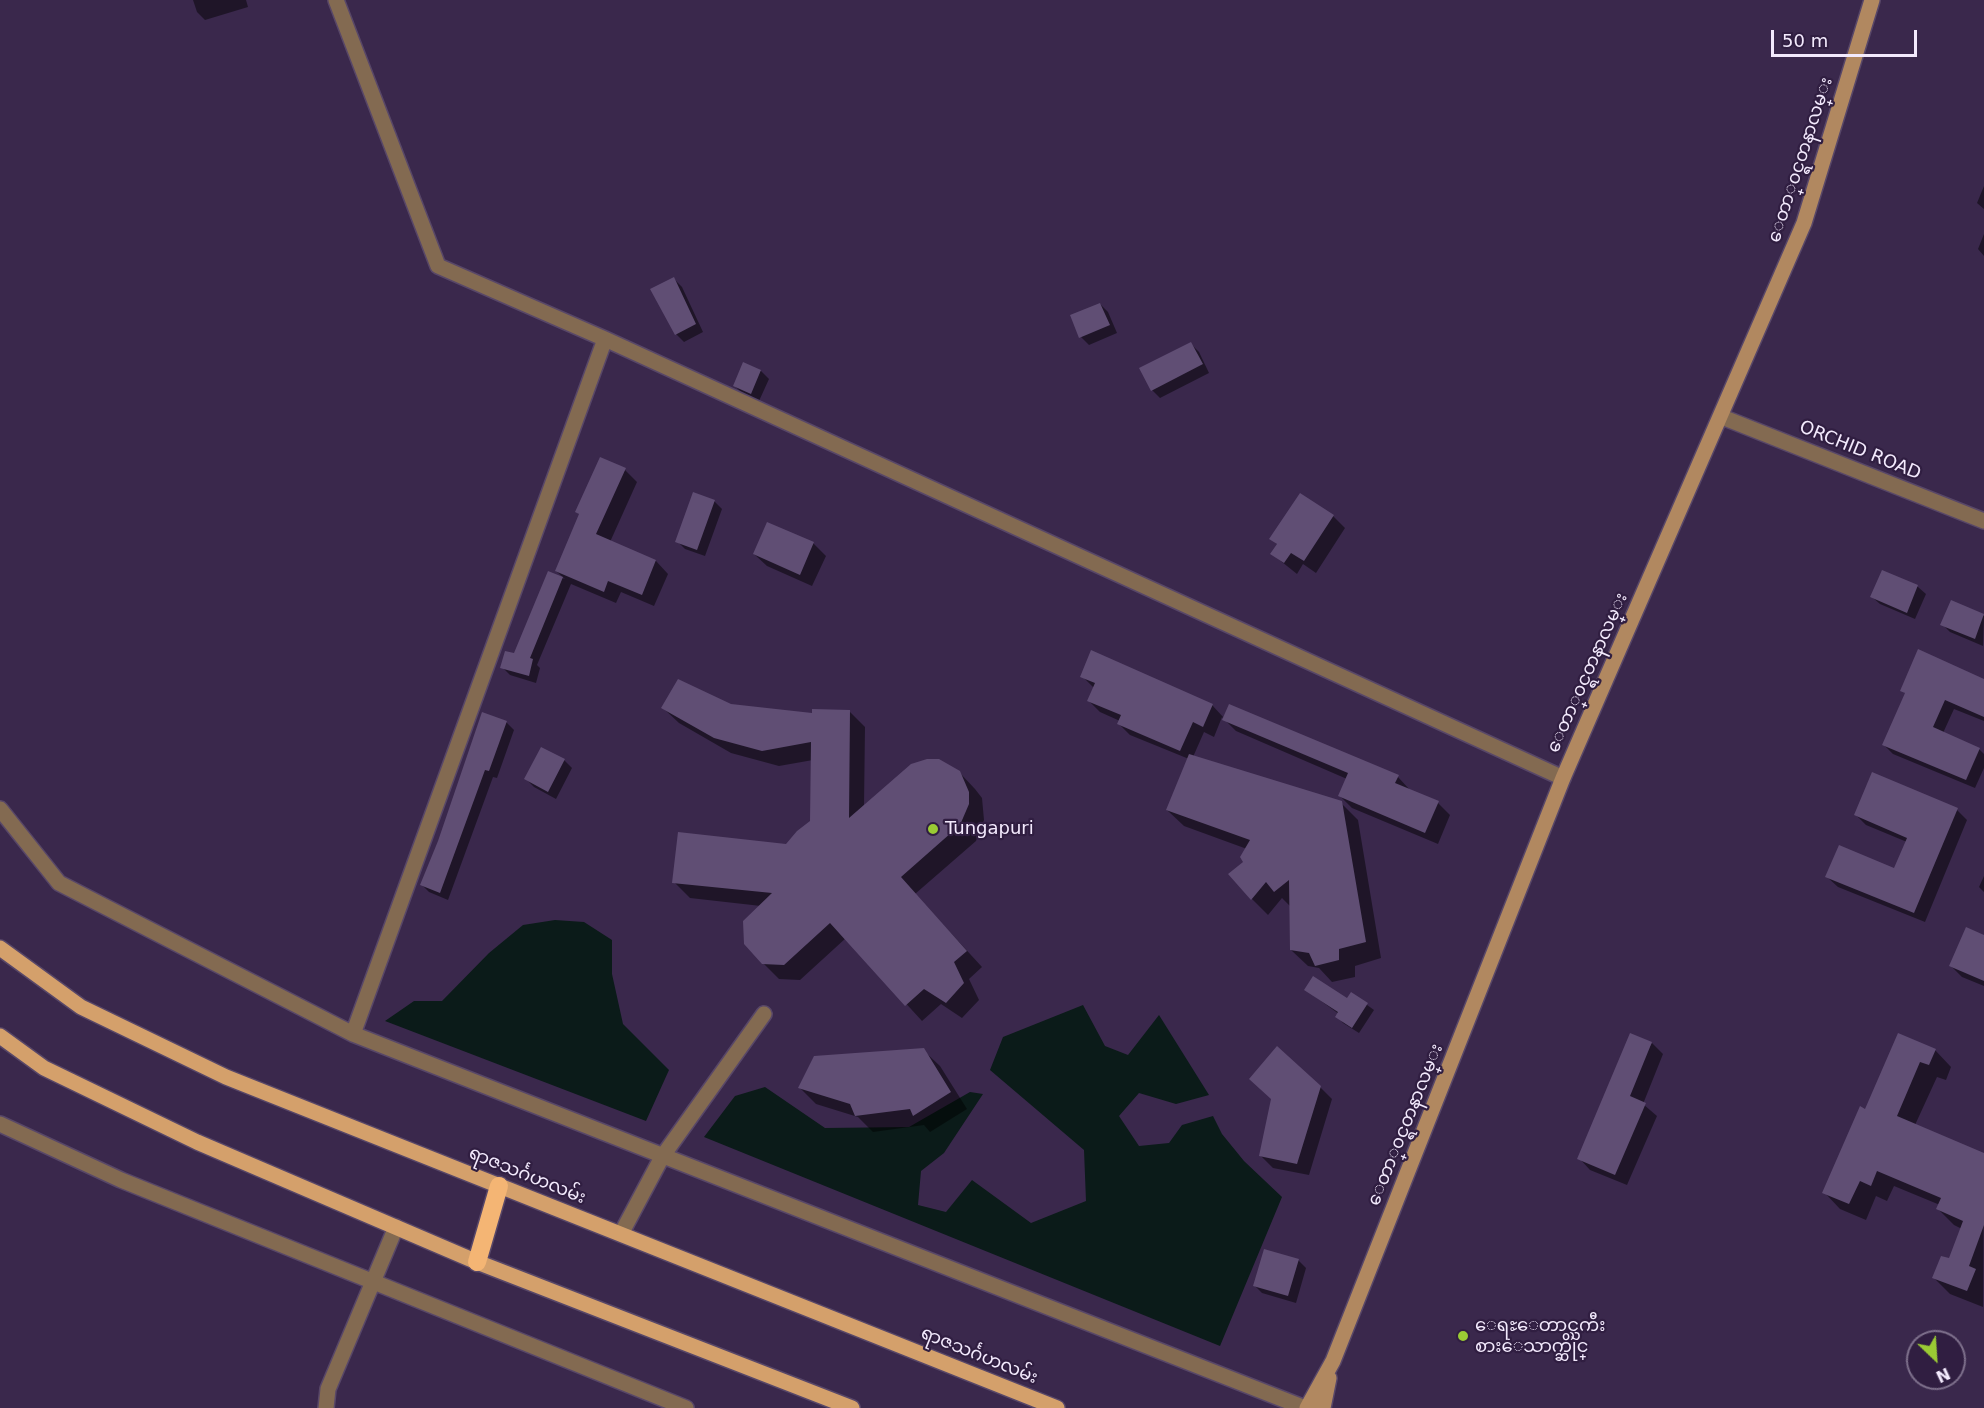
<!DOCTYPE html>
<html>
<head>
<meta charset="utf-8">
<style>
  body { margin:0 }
  #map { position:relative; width:1984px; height:1408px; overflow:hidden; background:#3a284c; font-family:"DejaVu Sans",sans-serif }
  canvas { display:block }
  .north { position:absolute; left:1906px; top:1330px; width:60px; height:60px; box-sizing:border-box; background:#301e41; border:2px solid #7e708c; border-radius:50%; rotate:155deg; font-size:16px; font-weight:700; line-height:24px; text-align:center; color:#f3eafd }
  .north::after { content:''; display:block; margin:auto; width:21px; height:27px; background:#9acb34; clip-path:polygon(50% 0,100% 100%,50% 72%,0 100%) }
  .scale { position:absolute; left:1771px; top:30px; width:146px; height:27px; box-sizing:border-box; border:3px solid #f3eafd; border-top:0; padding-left:8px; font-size:18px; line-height:21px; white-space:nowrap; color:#f3eafd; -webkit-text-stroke:4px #301e41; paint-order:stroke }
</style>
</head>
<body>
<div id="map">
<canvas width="1984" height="1408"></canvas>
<div class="north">N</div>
<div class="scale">50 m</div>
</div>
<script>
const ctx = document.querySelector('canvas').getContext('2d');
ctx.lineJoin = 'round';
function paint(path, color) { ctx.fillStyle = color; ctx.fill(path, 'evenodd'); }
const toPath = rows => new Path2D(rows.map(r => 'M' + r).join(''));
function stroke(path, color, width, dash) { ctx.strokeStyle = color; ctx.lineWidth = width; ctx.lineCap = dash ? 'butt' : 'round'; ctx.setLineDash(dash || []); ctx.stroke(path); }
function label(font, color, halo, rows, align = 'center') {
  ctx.font = font + ' "DejaVu Sans","Noto Sans Myanmar",sans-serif'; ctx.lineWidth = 4.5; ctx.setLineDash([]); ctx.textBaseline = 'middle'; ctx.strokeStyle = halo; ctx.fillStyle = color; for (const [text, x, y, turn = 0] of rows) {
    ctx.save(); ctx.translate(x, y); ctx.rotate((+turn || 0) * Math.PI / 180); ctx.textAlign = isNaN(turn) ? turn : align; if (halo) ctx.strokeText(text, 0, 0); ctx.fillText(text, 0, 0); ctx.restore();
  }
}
paint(toPath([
  [555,920,584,922,612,940,612,974,623,1024,669,1070,646,1121,385,1021,414,1001,442,1001,489,953,523,925],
  [1083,1005,1105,1046,1128,1055,1159,1015,1209,1095,1176,1104,1139,1093,1119,1116,1139,1146,1169,1143,1182,1125,1213,1116,1222,1134,1244,1161,1282,1197,1220,1346,704,1137,735,1096,765,1087,825,1128,909,1127,970,1092,983,1094,944,1153,921,1171,918,1205,946,1212,972,1180,1031,1223,1086,1201,1084,1150,990,1070,1003,1037]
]), '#0b1b19');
paint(toPath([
  [193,0,246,0,248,7,205,20,197,12],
  [1984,186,1984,209,1977,203],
  [1984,234,1984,256,1978,249],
  [674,279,682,287,703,332,684,342,676,334],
  [1100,304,1108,312,1117,333,1089,345,1081,337],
  [1191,344,1199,352,1209,373,1160,398,1152,390],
  [744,364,761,371,769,379,759,401,743,394,735,386],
  [625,470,637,482,610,542,656,561,668,574,654,606,621,592,616,603,571,584,537,665,540,668,536,683,510,675,502,667,515,655,549,573,565,579,556,571,580,515,577,512],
  [714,501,722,509,705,556,685,549,677,541],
  [1333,516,1345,528,1316,573,1303,564,1297,574,1272,554,1278,545,1271,539],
  [813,543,826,556,812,586,767,566,754,554],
  [1882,572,1918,587,1926,594,1915,619,1880,604,1872,597],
  [1952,602,1984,616,1983,646,1950,632,1942,624],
  [1082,676,1212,705,1224,718,1398,777,1410,790,1438,803,1450,815,1438,844,1352,808,1340,796,1347,779,1236,731,1222,717,1214,737,1204,732,1193,757,1341,803,1358,820,1381,958,1355,966,1355,977,1332,982,1319,968,1308,966,1291,950,1291,907,1282,898,1268,915,1252,899,1247,849,1184,826,1167,810,1189,759,1130,735,1119,724,1120,721,1100,712,1089,701,1094,688],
  [1984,680,1984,721,1954,709,1943,733,1979,749,1984,754,1984,768,1975,788,1893,754,1884,745,1906,694,1902,690],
  [730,706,813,714,849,711,865,727,864,806,959,772,975,789,982,798,984,820,976,841,915,894,982,967,969,979,979,1000,962,1018,941,1004,922,1021,846,938,800,980,779,979,763,963,761,906,690,898,674,882,787,845,812,822,813,760,779,766,731,753,679,723,663,708],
  [506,722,514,730,497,778,493,777,448,900,429,892,421,884],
  [542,749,564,760,572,768,556,799,534,787,526,779],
  [1957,810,1967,820,1925,922,1838,887,1827,877,1895,870,1907,842,1866,825,1856,815],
  [1984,876,1984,892,1979,887],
  [1984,936,1984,986,1962,977,1951,966],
  [1306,990,1348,1001,1352,994,1374,1010,1359,1033,1343,1023,1337,1016,1339,1014],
  [1899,1035,1935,1050,1951,1067,1946,1080,1937,1077,1915,1125,1984,1154,1983,1307,1950,1294,1934,1278,1950,1260,1962,1229,1954,1225,1938,1209,1940,1205,1894,1186,1887,1201,1876,1196,1866,1220,1840,1209,1824,1192,1866,1111],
  [1652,1043,1663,1054,1643,1104,1657,1116,1627,1185,1590,1170,1579,1158],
  [923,1050,940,1066,967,1109,930,1132,924,1125,873,1132,858,1117,816,1104,799,1087],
  [1320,1087,1332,1099,1309,1175,1273,1168,1261,1156,1273,1100],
  [1298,1260,1306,1268,1296,1303,1262,1293,1254,1285]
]), '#0007');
paint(toPath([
  [674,277,696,324,675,335,650,289],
  [1100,303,1110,325,1079,338,1070,315],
  [1191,342,1203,364,1151,391,1139,368],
  [743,362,761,370,751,394,733,386],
  [600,457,626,468,596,534,656,560,642,595,608,581,604,592,555,571,579,514,575,512],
  [693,492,715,500,697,550,675,542],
  [1300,493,1334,515,1304,561,1291,553,1284,563,1270,554,1277,544,1269,539],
  [767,522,814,542,800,575,753,554],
  [1882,570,1918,585,1907,613,1870,597],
  [548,571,563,577,530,658,533,659,529,676,500,668,505,651,514,653],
  [1951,600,1984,614,1975,639,1940,625],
  [1918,649,1984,679,1984,717,1945,700,1933,727,1980,748,1966,780,1882,745,1905,693,1900,691],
  [1091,650,1213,704,1203,727,1193,722,1180,751,1117,724,1121,715,1087,701,1095,683,1080,677],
  [678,679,731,704,812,713,812,709,850,710,849,818,911,764,927,759,939,759,960,771,969,792,969,804,960,825,901,877,967,951,954,962,964,983,946,1003,924,989,905,1006,830,923,784,965,762,964,744,944,743,921,772,893,672,883,678,832,786,844,797,831,810,821,811,742,762,751,714,738,661,708],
  [1229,704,1399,775,1395,783,1439,801,1425,833,1338,796,1348,773,1222,720],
  [482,712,507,721,489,771,485,770,440,893,420,885,438,841],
  [541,747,565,759,548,792,524,779],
  [1189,754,1342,801,1366,942,1339,949,1339,960,1315,966,1309,953,1290,950,1289,880,1274,892,1266,882,1251,900,1228,874,1243,862,1240,857,1250,840,1166,810],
  [1872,772,1958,808,1914,913,1825,877,1839,845,1894,868,1907,838,1854,815],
  [1966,927,1984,935,1984,981,1949,966],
  [1313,976,1347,998,1351,992,1368,1003,1352,1028,1335,1017,1338,1012,1304,990],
  [1630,1033,1652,1042,1630,1096,1646,1103,1615,1175,1577,1159],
  [1898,1033,1936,1049,1929,1065,1920,1062,1897,1116,1984,1153,1984,1225,1969,1266,1976,1269,1967,1291,1932,1278,1941,1256,1949,1258,1963,1221,1936,1209,1941,1198,1877,1171,1871,1186,1860,1181,1849,1204,1822,1193,1860,1106,1865,1109],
  [1277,1046,1321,1086,1297,1164,1259,1156,1271,1099,1249,1079],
  [924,1048,951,1092,913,1116,910,1109,855,1116,850,1104,798,1088,814,1056],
  [1264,1249,1299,1259,1288,1296,1253,1286]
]), '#604e74');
const street = toPath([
  [336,0,438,266,605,339,1563,778],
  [605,339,353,1034,1305,1408],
  [1722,417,1984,521],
  [0,809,59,883,353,1034],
  [0,1124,121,1180,686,1408],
  [621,1234,662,1157,764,1014],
  [326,1408,328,1389,396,1227]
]);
const secondary = toPath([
  [1307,1408,1333,1361,1563,778,1804,223,1872,0],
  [1323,1408,1329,1378]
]);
const primary = toPath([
  [0,948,81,1007,226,1077,1057,1408],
  [0,1036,44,1068,197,1142,477,1262,852,1408]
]);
const highway = toPath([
  [477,1262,499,1186]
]);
stroke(street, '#584768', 18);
stroke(secondary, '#584768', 18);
stroke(primary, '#584768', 18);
stroke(highway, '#584768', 21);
stroke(street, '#836a51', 15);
stroke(secondary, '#b18860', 15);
stroke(primary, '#d4a06b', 15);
stroke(highway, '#f4b574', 18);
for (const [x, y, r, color] of [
  [933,829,6,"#9acb34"],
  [1463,1336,6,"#9acb34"]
]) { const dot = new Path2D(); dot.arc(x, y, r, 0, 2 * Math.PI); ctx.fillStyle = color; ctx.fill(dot); stroke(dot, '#301e41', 2); }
label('18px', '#f3eafd', '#301e41', [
  ["ေတာ္၀င္ရတနာလမ္း",1801,160,-72],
  ["ORCHID ROAD",1860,451,22],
  ["ေတာ္၀င္ရတနာလမ္း",1588,673,-66],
  ["ေတာ္၀င္ရတနာလမ္း",1406,1125,-68],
  ["ရာဇသင်္ဂဟလမ်း",527,1176,22],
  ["ရာဇသင်္ဂဟလမ်း",979,1356,22]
]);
label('18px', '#f3eafd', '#301e41', [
  ["Tungapuri",945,829],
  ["ေရႊေတာင္ႀကီး",1475,1326],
  ["စားေသာက္ဆိုင္",1475,1347]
], 'left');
</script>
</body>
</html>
